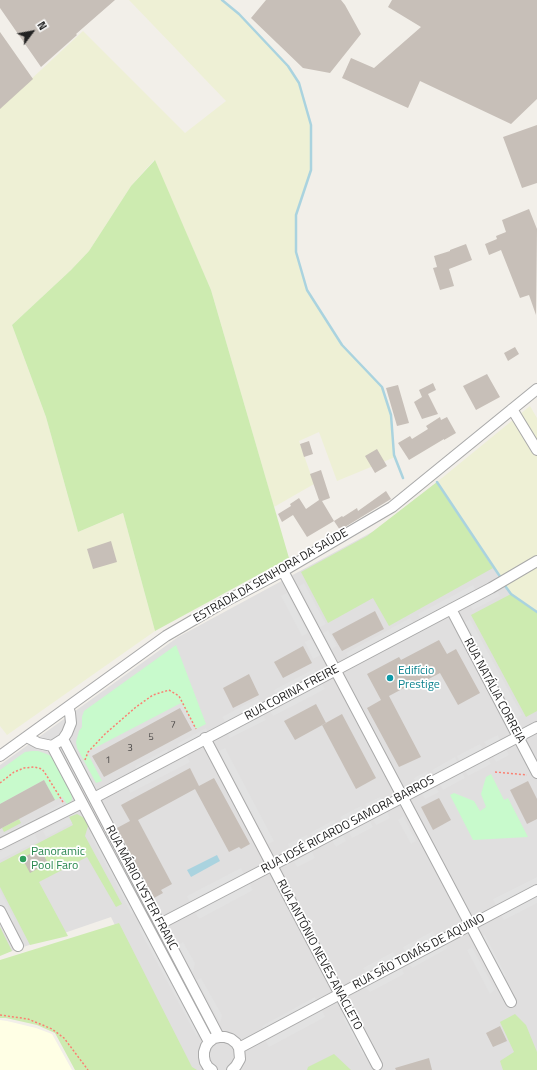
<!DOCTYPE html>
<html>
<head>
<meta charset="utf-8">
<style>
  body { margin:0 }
  #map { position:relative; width:537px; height:1070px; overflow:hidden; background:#f2efe9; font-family:"Titillium Web",sans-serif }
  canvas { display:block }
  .north { position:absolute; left:12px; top:12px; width:40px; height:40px; -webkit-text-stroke:3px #fff; paint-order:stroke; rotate:58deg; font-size:11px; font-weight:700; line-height:16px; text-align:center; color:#222 }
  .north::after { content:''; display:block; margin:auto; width:14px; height:18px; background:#222; clip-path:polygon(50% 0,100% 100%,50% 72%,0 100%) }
</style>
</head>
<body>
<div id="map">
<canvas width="537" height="1070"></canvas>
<div class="north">N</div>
</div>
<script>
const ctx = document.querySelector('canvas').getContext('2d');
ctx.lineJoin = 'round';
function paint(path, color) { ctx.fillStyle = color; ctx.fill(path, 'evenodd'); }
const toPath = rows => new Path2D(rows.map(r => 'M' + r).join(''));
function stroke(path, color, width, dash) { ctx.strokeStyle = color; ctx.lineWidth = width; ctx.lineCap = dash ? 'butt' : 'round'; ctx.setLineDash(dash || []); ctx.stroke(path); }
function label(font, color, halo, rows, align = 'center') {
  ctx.font = font + ' "Titillium Web",sans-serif'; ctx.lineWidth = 3.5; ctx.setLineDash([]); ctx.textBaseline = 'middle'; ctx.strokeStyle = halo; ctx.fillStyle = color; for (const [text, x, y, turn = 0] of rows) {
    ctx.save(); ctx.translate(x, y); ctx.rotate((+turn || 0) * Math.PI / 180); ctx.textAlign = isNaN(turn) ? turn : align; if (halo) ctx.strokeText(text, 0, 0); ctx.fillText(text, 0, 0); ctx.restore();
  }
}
paint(toPath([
  [437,482,511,594,537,612,537,1070,184,1070,111,917,0,955,0,765,178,637,374,531]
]), '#e0dfdf');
paint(toPath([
  [0,1020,7,1021,36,1028,52,1034,72,1070,0,1070]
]), '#ffffe5');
paint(toPath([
  [129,0,222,0,239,14,288,66,299,83,311,125,311,170,296,215,296,252,307,290,342,345,382,387,391,415,395,457,337,481,319,432,299,441,314,484,274,507,211,290,154,160,131,186,89,251,71,270,12,325,46,417,78,532,123,513,155,631,7,735,0,726,0,108,83,31,185,133,226,101],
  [530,406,537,418,537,612,511,594,437,482]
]), '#eef0d5');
paint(toPath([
  [155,160,211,290,289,558,155,631,123,513,78,532,46,417,12,325,71,270,89,251,131,186],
  [437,482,493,568,389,626,373,598,328,623,301,572,367,536],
  [511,594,537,612,537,711,526,717,471,615],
  [77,814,86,819,88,826,85,836,122,904,116,907,87,857,39,882,68,936,30,945,0,887,0,863,73,825,69,817],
  [19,819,21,823,4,832,2,828],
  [119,923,192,1067,197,1070,75,1070,55,1033,37,1025,6,1018,0,1018,0,960],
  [0,927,12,951,0,956],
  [515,1014,526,1025,537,1052,537,1070,503,1070,500,1061,514,1052,500,1022],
  [334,1054,351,1070,307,1070,308,1067]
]), '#cdebb0');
paint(toPath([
  [176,645,206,724,196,729,181,703,87,752,102,781,96,783,77,748,76,742,79,731,82,727,82,717,84,711],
  [32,751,38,751,44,753,49,755,54,759,71,793,72,797,72,800,70,802,67,804,62,797,55,800,44,780,0,804,0,770,25,752],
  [491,774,504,800,508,798,528,837,473,840,450,795,454,793,474,801,480,811,486,807,481,794,486,777]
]), '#c8facc');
paint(toPath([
  [304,583,326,624,320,627,299,586],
  [473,585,476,591,421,620,418,614],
  [497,590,500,596,473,610,470,604],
  [287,593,308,633,302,636,281,596],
  [410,618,414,623,349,658,346,653],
  [470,619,522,715,516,718,465,622],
  [328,630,337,646,332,649,323,633],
  [311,639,321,655,313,659,305,642],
  [314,669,318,676,277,697,274,690],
  [321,682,325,689,273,716,269,710],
  [258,698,262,704,226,723,222,717],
  [262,713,266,720,230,738,227,732],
  [206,728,208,734,180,749,177,744],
  [498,735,500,740,487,747,484,742],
  [480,744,483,749,460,762,457,756],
  [225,748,274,841,268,844,219,751],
  [167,749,169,755,137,772,135,766],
  [506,749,509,755,496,762,493,757],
  [187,756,190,762,130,793,128,787],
  [455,757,458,763,435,775,432,770],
  [488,758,491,764,468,776,465,771],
  [427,771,430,777,417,784,414,778],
  [462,772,465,778,443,790,440,785],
  [436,787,439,792,425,799,422,794],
  [380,797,383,802,368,810,365,804],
  [62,803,66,811,49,820,44,813],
  [361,806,364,812,344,823,340,817],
  [387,812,390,818,376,825,373,820],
  [403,816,416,841,411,844,398,820],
  [69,817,72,823,46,837,43,831],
  [35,818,38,824,6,841,2,835],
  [334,820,337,825,313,838,310,833],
  [370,821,373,827,352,838,349,832],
  [92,828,135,908,132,915,90,835],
  [35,834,38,841,0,860,0,852],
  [307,835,309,840,291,850,288,844],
  [343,835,346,841,336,847,332,841],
  [312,852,315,858,297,867,294,862],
  [241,868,244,874,190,903,187,896],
  [537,877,537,885,496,905,493,899],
  [249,883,253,890,199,919,195,913],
  [0,891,15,920,9,923,0,906],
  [537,895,537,903,504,920,501,914],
  [143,921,200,1030,197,1037,139,929],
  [433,931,437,937,406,953,403,947],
  [485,935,506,976,504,977,482,936],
  [183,942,195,963,193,973,178,945],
  [444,943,448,948,412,968,408,962],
  [472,947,495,990,490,994,467,950],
  [393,952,396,957,366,973,363,968],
  [401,967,404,974,370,992,365,987],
  [201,978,222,1015,220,1023,197,980],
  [315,997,317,1002,264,1031,262,1026],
  [322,1010,325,1017,269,1047,266,1041],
  [349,1015,369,1052,363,1055,343,1018]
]), '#e2e2e2');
paint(toPath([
  [217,855,220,861,191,877,187,870]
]), '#aad3df');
stroke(toPath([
  [222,0,239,14,288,66,299,83,311,125,311,170,296,215,296,252,307,290,342,345,382,387,391,415,394,455,403,478],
  [437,482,501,578],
  [503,583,511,594,537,612]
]), '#aad3df', 2.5);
paint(toPath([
  [0,0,115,0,76,34,77,35,41,67,0,8],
  [266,0,341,0,345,5,361,34,330,73,303,68,251,18],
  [392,0,537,0,537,99,511,124,420,81,408,108,342,78,351,58,374,68,421,27,388,7],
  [0,32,33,79,0,109],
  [537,125,537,183,522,188,503,137],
  [529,209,537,229,536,315,529,295,520,298,501,250,489,255,485,244,497,239,496,236,506,232,502,220],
  [466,244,472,260,449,269,454,286,440,290,433,268,437,267,434,256,450,251,450,250],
  [515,347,519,354,508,361,504,353],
  [487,374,500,397,476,410,463,386],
  [433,383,436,390,428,394,438,414,422,419,414,402,422,397,419,390],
  [398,385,409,423,397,426,386,388],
  [440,417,441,420,447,417,456,433,444,440,444,439,409,460,398,443,410,436,412,439,428,429,426,426],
  [309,441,313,454,304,457,300,444],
  [377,449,387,466,375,473,365,456],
  [321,470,330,498,322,501,334,521,342,516,343,517,357,508,358,511,386,491,391,499,340,530,334,521,307,537,293,515,282,522,278,514,291,506,290,504,299,498,306,509,319,500,310,474],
  [111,541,117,562,93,569,87,549],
  [375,611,384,629,342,651,332,634],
  [439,640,447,654,456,649,480,693,458,705,440,673,421,683,419,680,389,696,421,757,399,767,367,708,381,700,367,674,399,657,401,660],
  [303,646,312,663,283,678,274,662],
  [249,674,259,695,233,708,223,688],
  [316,704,326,723,295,740,284,721],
  [180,708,192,730,104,777,92,756],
  [342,714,376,778,356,789,322,725],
  [190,768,199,786,214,778,250,844,241,849,239,847,229,852,195,789,138,820,172,884,161,890,163,893,154,898,117,828,130,821,121,805],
  [44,780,55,800,0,829,0,804],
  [528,781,537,799,537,819,527,824,510,790],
  [439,798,451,820,433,830,421,807],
  [40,849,48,863,30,873,22,858],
  [500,1026,507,1041,493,1047,486,1033],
  [429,1058,432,1070,396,1070,395,1068]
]), '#c7bfb8');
const minor = toPath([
  [512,409,537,450],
  [283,571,511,1002],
  [451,609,537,773],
  [27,737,38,743,52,746,63,739,67,733,71,723,70,713,68,707],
  [205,738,377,1065],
  [63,739,219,1037],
  [52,746,209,1042],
  [0,756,166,636,226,601,283,571,392,507,537,389],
  [94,798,491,588,537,561],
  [0,844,82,803],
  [0,911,18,946],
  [160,924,537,727],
  [239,1048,340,994,537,890],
  [212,1070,208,1067,205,1062,204,1057,204,1052,206,1046,209,1042,214,1038,219,1037,225,1037,231,1039,236,1043,239,1048,240,1059,236,1066,232,1070]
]);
stroke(minor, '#a9a9a9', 12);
stroke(toPath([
  [85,760,88,752,105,734,136,707,153,695,169,690,179,696,196,729],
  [495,772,527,775],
  [0,783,14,772,24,768,34,767,42,769,45,773,63,802],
  [0,1015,28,1019,52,1029,64,1038,88,1070]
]), '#fa8072', 1.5, [2, 2]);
stroke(minor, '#fff', 10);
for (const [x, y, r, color] of [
  [390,678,4,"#0f9aa8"],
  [23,859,4,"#2e9e5b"]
]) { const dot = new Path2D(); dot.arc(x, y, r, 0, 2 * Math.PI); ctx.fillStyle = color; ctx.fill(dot); stroke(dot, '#fff', 1.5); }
label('10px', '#4b4948', null, [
  ["7",173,726],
  ["5",151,738],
  ["3",130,749],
  ["1",108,761]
]);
label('12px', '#222', '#fff', [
  ["ESTRADA DA SENHORA DA SAÚDE",271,576,-30],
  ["RUA NATÁLIA CORREIA",494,691,62],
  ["RUA CORINA FREIRE",292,693,-28],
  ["RUA JOSÉ RICARDO SAMORA BARROS",348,825,-28],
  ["RUA MÁRIO LYSTER FRANC",141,888,62],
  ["RUA SÃO TOMÁS DE AQUINO",419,952,-28],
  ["RUA ANTÓNIO NEVES ANACLETO",319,955,62]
]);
label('12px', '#0d838f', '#fff', [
  ["Edifício",398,671],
  ["Prestige",398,685]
], 'left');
label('12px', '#27864d', '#fff', [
  ["Panoramic",31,852],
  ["Pool Faro",31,866]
], 'left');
</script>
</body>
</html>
